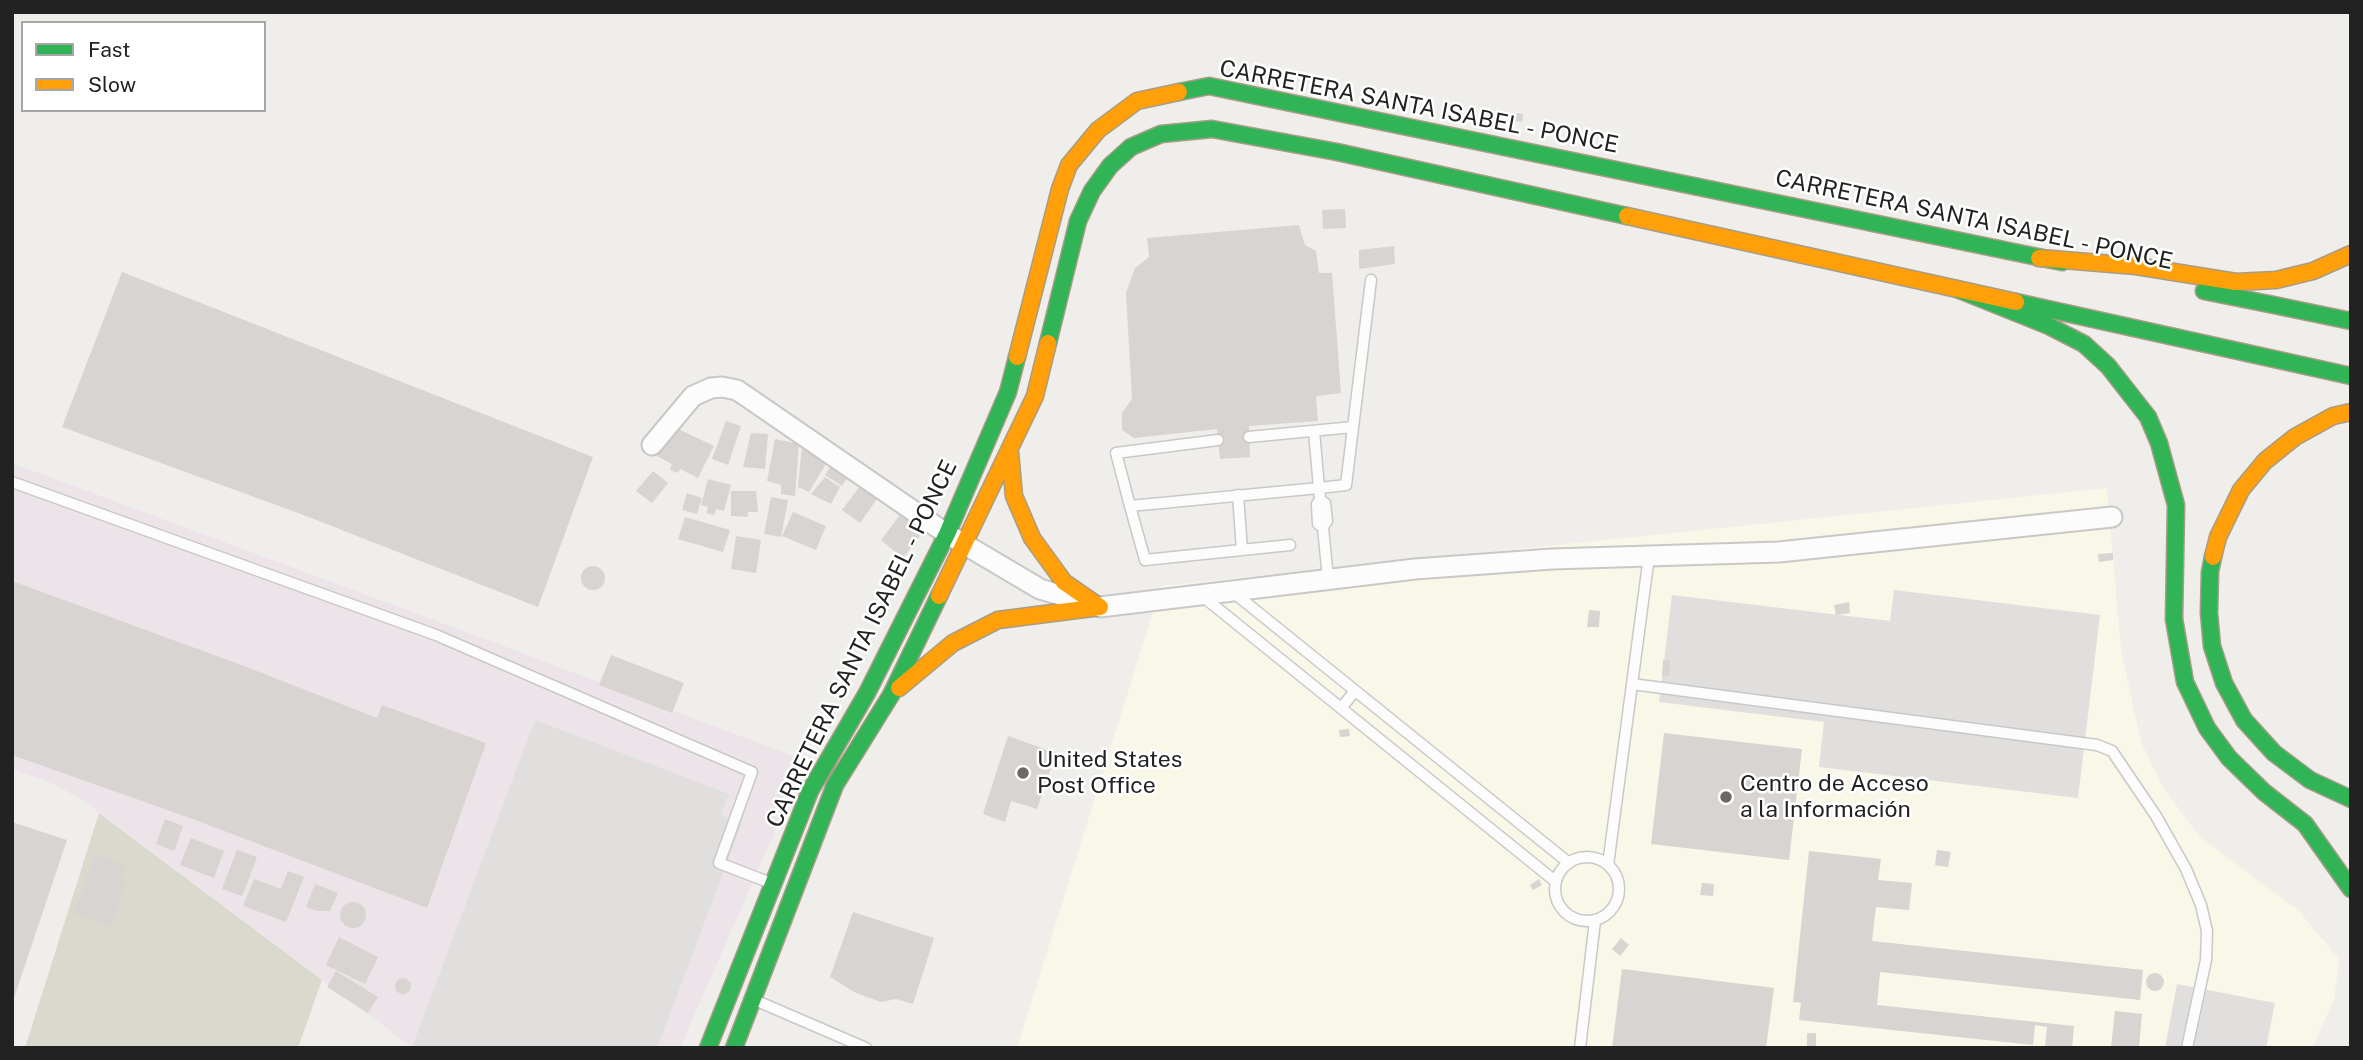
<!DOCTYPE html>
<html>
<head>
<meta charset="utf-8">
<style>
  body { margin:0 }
  #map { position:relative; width:2363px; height:1060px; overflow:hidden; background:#f0eeeb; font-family:"Public Sans",sans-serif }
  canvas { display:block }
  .frame { position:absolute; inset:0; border:14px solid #222; pointer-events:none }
  .legend { position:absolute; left:21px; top:21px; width:245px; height:91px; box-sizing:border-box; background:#fff; border:2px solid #a7a7a7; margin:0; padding:9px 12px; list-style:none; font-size:21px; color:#222 }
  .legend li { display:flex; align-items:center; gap:14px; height:35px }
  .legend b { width:35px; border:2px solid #a7a7a7 }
</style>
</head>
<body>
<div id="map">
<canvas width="2363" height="1060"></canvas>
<div class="frame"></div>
<ul class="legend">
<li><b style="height:9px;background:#30b455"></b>Fast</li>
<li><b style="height:9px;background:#ff9f0a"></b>Slow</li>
</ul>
</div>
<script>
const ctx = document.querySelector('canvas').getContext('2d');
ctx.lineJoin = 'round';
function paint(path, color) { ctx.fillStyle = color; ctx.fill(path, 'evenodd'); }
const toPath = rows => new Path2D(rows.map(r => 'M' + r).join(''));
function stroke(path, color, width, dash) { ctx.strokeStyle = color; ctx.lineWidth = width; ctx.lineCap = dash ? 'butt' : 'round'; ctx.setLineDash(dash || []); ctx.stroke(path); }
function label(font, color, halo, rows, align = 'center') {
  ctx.font = font + ' "Public Sans",sans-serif'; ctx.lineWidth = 5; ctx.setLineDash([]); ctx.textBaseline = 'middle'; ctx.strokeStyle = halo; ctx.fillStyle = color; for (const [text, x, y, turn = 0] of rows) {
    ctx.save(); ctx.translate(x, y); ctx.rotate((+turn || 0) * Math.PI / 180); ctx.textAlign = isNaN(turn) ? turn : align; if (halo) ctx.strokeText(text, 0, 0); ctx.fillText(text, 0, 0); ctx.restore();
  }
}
paint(toPath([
  [12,463,501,645,806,761,680,1048,413,1048,85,802,56,785,12,769]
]), '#ede4e9');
paint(toPath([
  [2107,488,2121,650,2141,742,2164,789,2199,836,2298,910,2339,959,2334,1000,2312,1048,1017,1048,1161,586]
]), '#f8f7e8');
paint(toPath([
  [99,813,322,980,298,1048,25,1048]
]), '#d9d9cd');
paint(toPath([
  [1894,590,2100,615,2078,798,1819,767,1824,722,1659,702,1672,595,1890,621],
  [535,720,729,794,721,815,742,823,657,1048,413,1048,412,1047],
  [2177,984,2275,1003,2266,1048,2165,1048]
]), '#e0dfde');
paint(toPath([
  [1516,113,1523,114,1522,122,1515,121],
  [1345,209,1346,228,1323,229,1322,210],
  [1299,225,1305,245,1316,251,1319,273,1332,273,1341,393,1316,396,1318,421,1249,426,1250,457,1220,459,1217,429,1134,438,1122,430,1122,413,1132,399,1126,293,1135,268,1149,257,1147,238],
  [1394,246,1395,264,1359,269,1359,250],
  [122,272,593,457,538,607,301,514,62,427],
  [726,421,741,426,728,465,712,459],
  [672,426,714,446,698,478,680,469,678,473,670,470,672,464,657,456],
  [751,433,768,434,765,469,743,467],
  [775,439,799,444,795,496,781,494,781,485,767,481],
  [802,444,827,462,809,492,798,487],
  [833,463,849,475,842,486,825,475],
  [653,471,668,483,652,503,636,491],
  [825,477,840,487,831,504,811,494],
  [708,479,731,485,724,511,716,509,714,515,706,513,708,507,701,505],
  [860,486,877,499,860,523,842,510],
  [731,491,756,491,758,512,748,512,748,517,731,516],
  [687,493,702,498,697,514,682,510],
  [771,497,788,500,781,537,764,534],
  [793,512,826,526,816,550,782,536],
  [900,515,923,532,903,558,881,540],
  [685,517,730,530,723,552,678,539],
  [736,536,761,540,756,573,731,569],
  [2113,553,2113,560,2099,562,2098,554],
  '581 578a12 12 0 1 1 24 0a12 12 0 1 1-24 0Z',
  [12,581,244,666,377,718,382,705,486,743,427,908,190,818,12,755],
  [1849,602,1850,613,1836,615,1834,605],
  [1589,610,1600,611,1599,627,1587,627],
  [611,655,684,683,672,713,599,685],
  [1663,660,1670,660,1669,676,1662,676],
  [1349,729,1350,736,1340,737,1339,730],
  [1664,733,1802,749,1789,860,1651,844],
  [1008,736,1056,753,1037,809,1011,801,1005,822,983,814],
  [165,819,183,826,174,851,156,844],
  [12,822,67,840,13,1001,12,1001],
  [191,838,224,851,214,878,180,865],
  [237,850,257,857,242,896,222,889],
  [1937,850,1951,852,1948,867,1935,865],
  [1809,851,1881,859,1878,880,1912,883,1909,910,1876,907,1872,941,2143,970,2140,1000,1880,972,1877,1005,2074,1026,2072,1048,2045,1048,2047,1027,2035,1025,2033,1045,1799,1020,1801,1003,1793,1002],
  [95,854,125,865,120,881,126,884,112,926,74,913],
  [288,871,304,877,286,922,243,906,254,879,281,889],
  [1539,879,1542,885,1533,890,1530,885],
  [1702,883,1714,884,1713,896,1700,895],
  [315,884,338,893,330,911,317,911,306,907],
  '340 915a13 13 0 1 1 26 0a13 13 0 1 1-26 0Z',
  [853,912,934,938,913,1004,896,999,881,1002,856,993,830,977],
  [339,937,378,957,365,984,326,965],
  [1621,938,1629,945,1620,956,1612,949],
  [1622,969,1774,988,1766,1048,1612,1048],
  [336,971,378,997,368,1013,327,987],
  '2146 982a9 9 0 1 1 18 0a9 9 0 1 1-18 0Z',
  '395 986a8 8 0 1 1 16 0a8 8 0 1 1-16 0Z',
  [2115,1011,2142,1014,2139,1048,2111,1048],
  [1807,1033,1816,1033,1816,1048,1807,1048]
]), '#d7d4d2');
const lane = toPath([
  [1314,431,1319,488,1346,485,1371,280],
  [1249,437,1353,427],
  [12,482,436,635,752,772,719,863,771,883],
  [1238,495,1242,550],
  [1320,500,1325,503,1327,521,1323,527,1328,579],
  [1130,506,1116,453,1218,440],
  [1290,545,1145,560,1130,506,1319,488,1320,500,1317,504,1318,524,1323,527],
  [1234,593,1569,863],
  [1201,595,1555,881],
  [1632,684,2097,745,2112,751,2156,816,2186,869,2201,905,2207,931,2206,960,2187,1048],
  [1341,708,1355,691],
  '1555 889a32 32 0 1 1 64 0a32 32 0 1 1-64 0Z',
  [1608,865,1649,556],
  [757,1001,866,1048],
  [1580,1048,1595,921]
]);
const street = toPath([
  [652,445,693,396,711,388,722,387,737,390,947,534,1040,589,1100,607,1415,569,1552,559,1779,552,2112,517]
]);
const fast = toPath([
  [1179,92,1209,86,2062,262],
  [1957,289,2049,326,2084,344,2108,366,2148,417,2159,443,2176,505,2174,619,2185,682,2207,728,2229,758,2264,792,2305,824,2351,889],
  [2204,291,2269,304],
  [2016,302,2351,376],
  [2269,304,2351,321],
  [1048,343,1078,221,1092,191,1110,166,1131,147,1161,134,1212,129,1337,152,1627,216],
  [2213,557,2210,572,2209,613,2212,646,2224,683,2244,720,2274,753,2310,780,2351,799],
  [708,1048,810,791,867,693,947,534,1008,392,1017,357],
  [734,1048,835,785,891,695,939,596]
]);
const slow = toPath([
  [1627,216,2016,302],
  [2039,258,2136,266,2236,282,2276,280,2313,271,2351,254],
  [1017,357,1060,189,1069,165,1098,130,1137,101,1179,92],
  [1010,452,1014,496,1032,538,1064,582,1100,607],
  [2213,557,2218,537,2241,490,2265,461,2295,437,2333,416,2351,412],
  [939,596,1035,396,1048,343],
  [899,688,953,643,998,620,1100,607]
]);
stroke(lane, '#c9c8c7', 13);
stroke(street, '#c9c8c7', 23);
stroke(fast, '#a79c86', 19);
stroke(slow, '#a79c86', 19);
stroke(lane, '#fdfcfc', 10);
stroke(street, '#fdfcfc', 19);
stroke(fast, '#30b455', 16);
stroke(slow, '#ff9f0a', 16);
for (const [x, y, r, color] of [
  [1023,773,7,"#6a6968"],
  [1726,797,7,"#6a6968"]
]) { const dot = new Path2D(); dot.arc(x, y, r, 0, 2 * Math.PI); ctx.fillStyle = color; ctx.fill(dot); stroke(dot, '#fff', 2.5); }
label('23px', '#222', '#fff', [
  ["CARRETERA SANTA ISABEL - PONCE",1419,107,11],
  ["CARRETERA SANTA ISABEL - PONCE",1974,220,12],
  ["CARRETERA SANTA ISABEL - PONCE",862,644,-64]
]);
label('23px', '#222', '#fff', [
  ["United States",1037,760],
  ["Post Office",1037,786],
  ["Centro de Acceso",1740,784],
  ["a la Información",1740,810]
], 'left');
</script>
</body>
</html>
